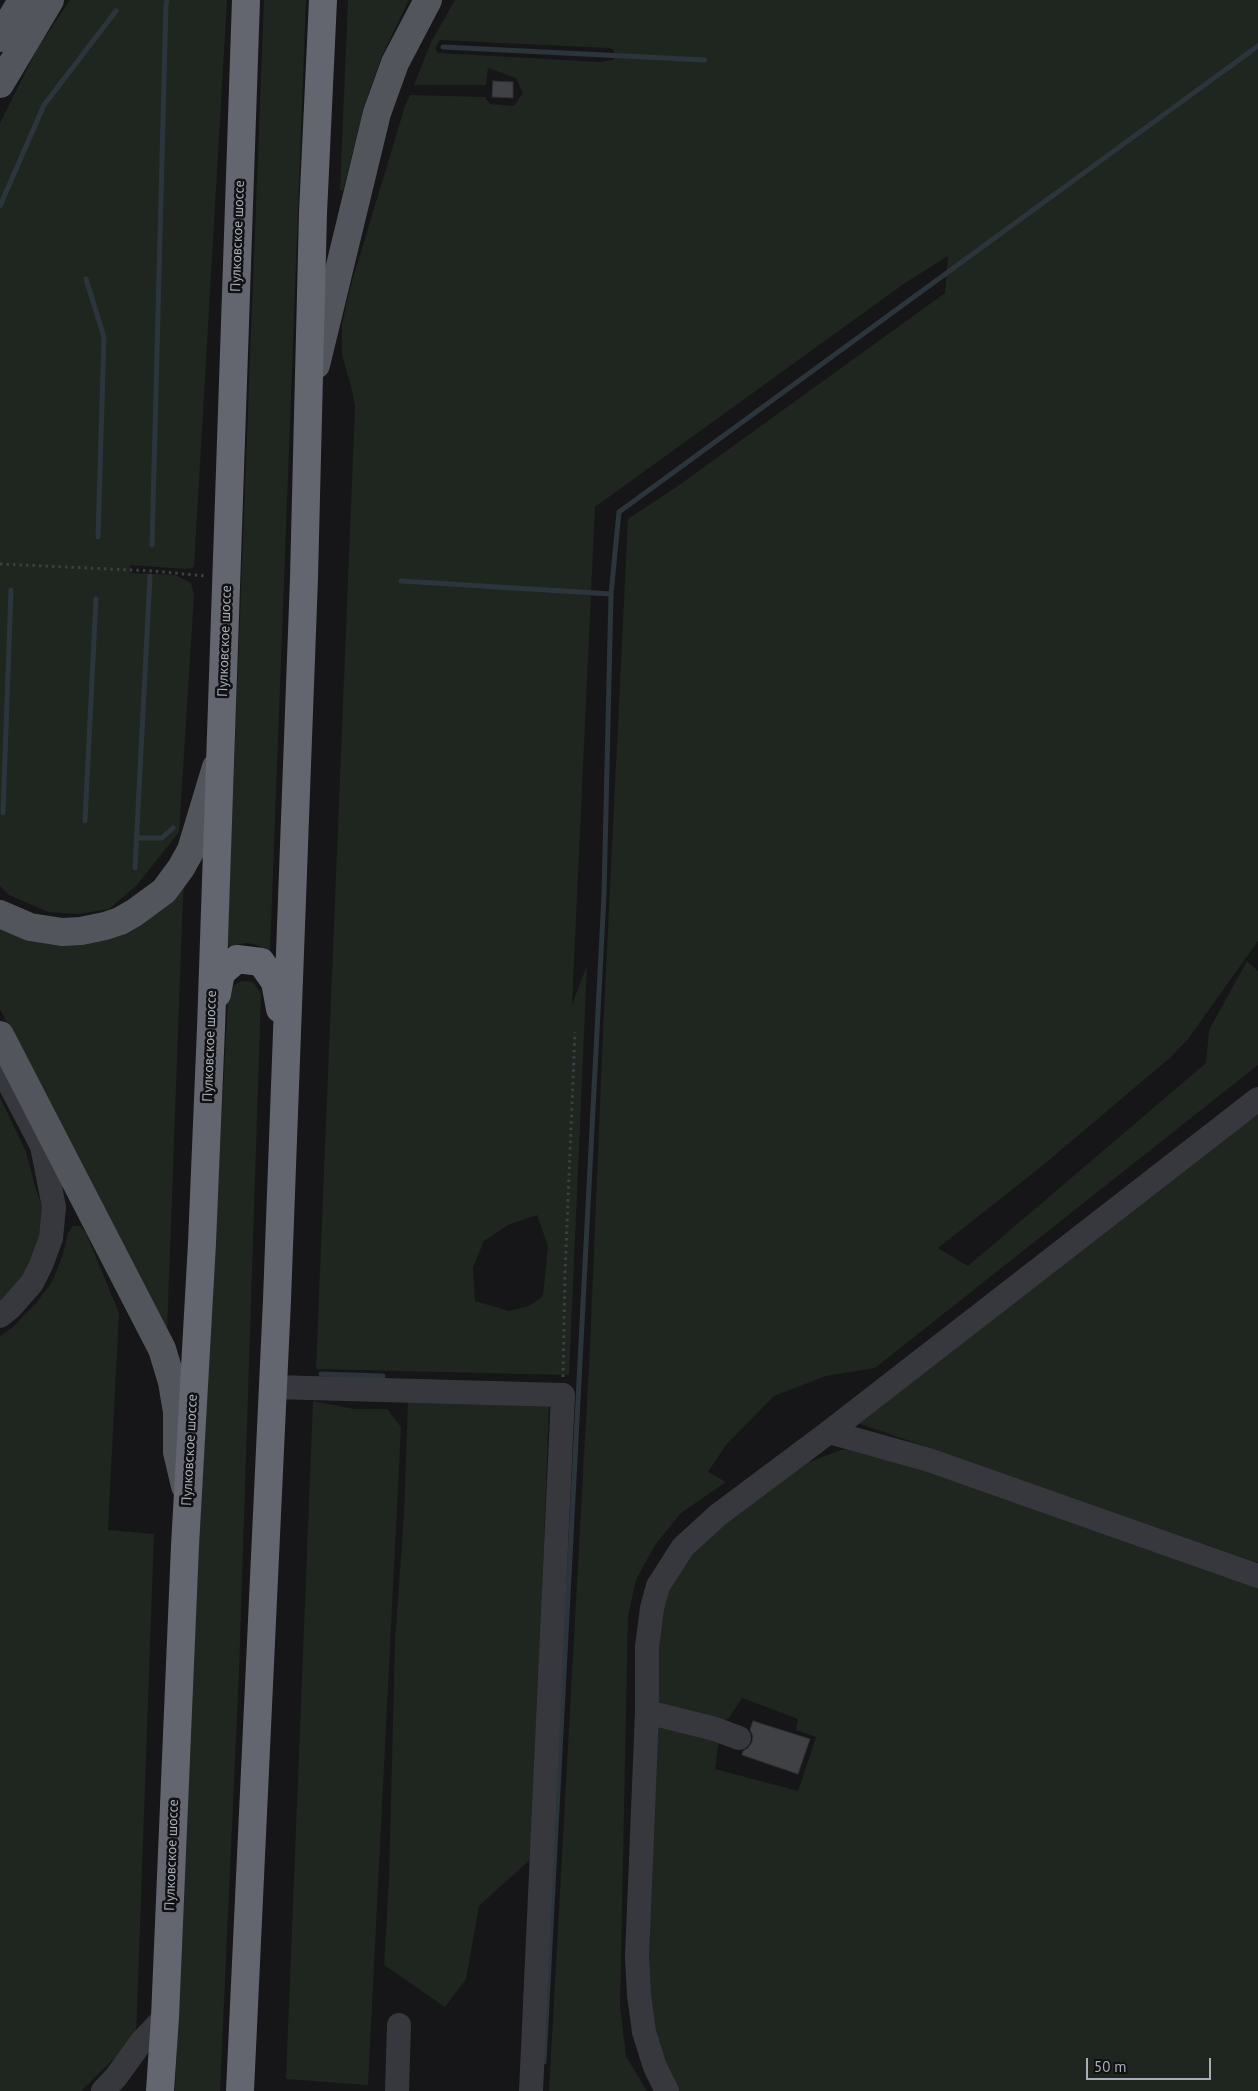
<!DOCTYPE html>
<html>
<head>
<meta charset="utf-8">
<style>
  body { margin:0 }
  #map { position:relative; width:1258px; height:2091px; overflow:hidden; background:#161618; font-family:"PT Sans",sans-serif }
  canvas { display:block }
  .scale { position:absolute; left:1086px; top:2058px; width:125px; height:22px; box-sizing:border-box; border:2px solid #a8adb8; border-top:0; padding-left:6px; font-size:15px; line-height:18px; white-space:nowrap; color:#a8adb8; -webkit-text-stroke:4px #111113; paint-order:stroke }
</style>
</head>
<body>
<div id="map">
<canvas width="1258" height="2091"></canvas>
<div class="scale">50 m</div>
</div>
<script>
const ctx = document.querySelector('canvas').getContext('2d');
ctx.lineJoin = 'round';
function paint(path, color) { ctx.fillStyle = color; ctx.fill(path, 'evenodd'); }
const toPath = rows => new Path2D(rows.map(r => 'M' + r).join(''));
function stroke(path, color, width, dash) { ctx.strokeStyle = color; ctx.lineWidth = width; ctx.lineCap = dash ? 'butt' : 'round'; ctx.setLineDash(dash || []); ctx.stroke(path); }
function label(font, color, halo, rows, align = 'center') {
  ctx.font = font + ' "PT Sans",sans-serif'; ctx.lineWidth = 5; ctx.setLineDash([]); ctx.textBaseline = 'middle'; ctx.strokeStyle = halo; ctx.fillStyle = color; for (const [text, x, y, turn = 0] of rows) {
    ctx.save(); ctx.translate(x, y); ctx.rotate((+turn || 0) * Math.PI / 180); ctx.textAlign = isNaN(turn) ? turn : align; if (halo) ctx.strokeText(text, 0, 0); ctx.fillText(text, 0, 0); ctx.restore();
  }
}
paint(toPath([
  [70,0,227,0,194,567,186,569,130,565,131,573,175,575,191,583,194,596,179,832,137,885,109,909,79,914,48,912,9,895,0,886,0,123,37,49],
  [264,0,306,0,270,951,254,944,245,943,227,947],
  [348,0,409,0,381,58,365,104,343,190,340,190],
  [455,0,1258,0,1258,941,1188,1039,1171,1057,1042,1166,938,1248,968,1266,1206,1063,1209,1030,1247,961,1258,971,1258,1065,875,1368,826,1376,774,1396,726,1445,708,1472,726,1482,681,1513,655,1545,636,1580,628,1616,620,2006,626,2056,647,2091,549,2091,590,1347,603,1032,628,519,675,488,945,293,948,256,905,283,595,507,572,1005,587,965,569,1375,316,1369,355,407,352,390,342,355,342,324,350,288,405,106,410,95,485,97,490,104,514,106,523,93,516,78,488,68,486,85,414,85,431,42],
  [440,40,609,48,614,50,614,60,599,62,438,53,435,48],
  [537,1215,548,1246,543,1296,529,1306,509,1311,475,1301,473,1267,484,1241,508,1225],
  [184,885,183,896,167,1333,0,1009,0,926,53,940],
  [242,981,253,982,261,994,239,1672,220,2091,175,2091,192,1674,228,998,234,985],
  [0,1097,26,1152,37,1193,46,1217,25,1280,0,1306],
  [1258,1110,1258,1563,858,1423],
  [73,1226,80,1226,86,1233,119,1313,108,1530,154,1534,136,2037,81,2091,0,2091,0,1336,12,1328,37,1302,52,1282,63,1254,68,1233],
  [408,1400,549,1403,533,1857,479,1906,466,1979,445,2007,384,1965,389,1879,395,1640,404,1514],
  [313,1401,354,1409,387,1409,401,1427,368,2085,286,2079],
  [855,1449,881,1452,1258,1582,1258,2091,677,2091,646,2020,653,1703,663,1593,707,1533,767,1487,809,1462,841,1450],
  [742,1698,798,1719,796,1730,816,1737,798,1791,715,1769,721,1723,729,1718]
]), '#1e261f');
stroke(toPath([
  [443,47,705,60],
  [0,206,44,105,116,11],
  [86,279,104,337,98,537],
  [152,545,166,4,167,0],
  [401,581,611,594,619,512,1258,46],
  [3,813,11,590],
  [85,821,96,599],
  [137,838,162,838,173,828],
  [135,868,150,576],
  [321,1374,383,1376],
  [544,2062,604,895,611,594]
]), '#2c353c', 5);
const building = toPath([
  [493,81,513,82,513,98,492,97,493,81],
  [753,1721,810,1739,798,1774,742,1755,743,1751,748,1748,752,1742,753,1736,750,1730,753,1721]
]);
paint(building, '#404145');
stroke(building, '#303034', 1);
stroke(toPath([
  [0,564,154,571,206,576],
  [563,1377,565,1273,575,1032]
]), '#3d3f44', 3, [2.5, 4]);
stroke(toPath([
  [0,1316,10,1308,32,1283,41,1265,51,1238,54,1207,42,1146,9,1083,2,1050],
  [273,1387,563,1395,531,2091],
  [829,1432,929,1460,1258,1576],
  [647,1712,715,1729,739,1738],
  [103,2091,116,2077,142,2041,165,2017],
  [397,2091,399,2025],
  [667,2091,655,2067,644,2032,639,1995,637,1957,647,1712,647,1647,652,1608,658,1586,683,1547,718,1515,829,1432,1258,1099]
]), '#37383d', 24);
stroke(toPath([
  [0,38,22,0],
  [0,84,50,0],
  [316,365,377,113,395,63,428,0],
  [0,914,30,927,62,932,81,931,105,926,120,921,134,913,164,891,181,868,191,850,216,767],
  [0,1035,162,1349,172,1382,177,1412,177,1452,185,1486]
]), '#53555c', 28);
stroke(toPath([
  [217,994,221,973,237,959,261,962,275,982,280,1009],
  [160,2091,165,2017,185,1546,202,1243,211,1028,246,0],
  [240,2091,277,1300,304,578,313,213,323,0]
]), '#63666e', 28);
label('14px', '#a8adb8', '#111113', [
  ["Пулковское шоссе",238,236,-88],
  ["Пулковское шоссе",225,641,-88],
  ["Пулковское шоссе",210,1046,-88],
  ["Пулковское шоссе",190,1450,-87],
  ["Пулковское шоссе",172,1855,-88]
]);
</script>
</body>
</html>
